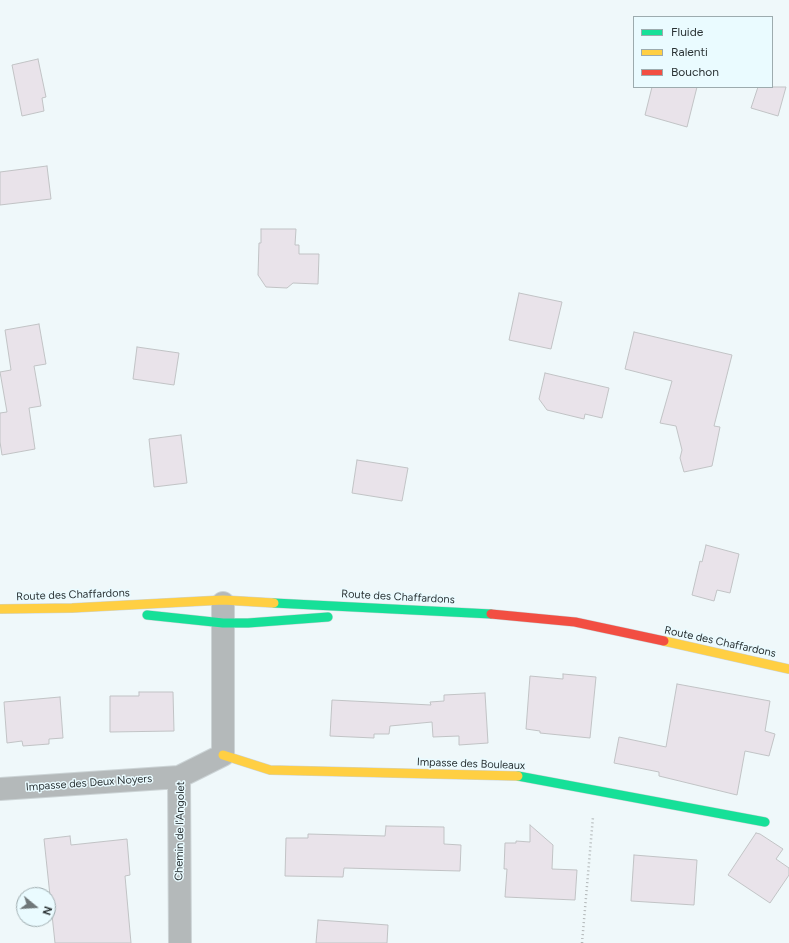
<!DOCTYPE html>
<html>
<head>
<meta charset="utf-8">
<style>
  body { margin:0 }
  #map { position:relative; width:789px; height:943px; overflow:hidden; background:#eff8fa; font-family:Figtree,sans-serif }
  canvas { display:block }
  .legend { position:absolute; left:633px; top:16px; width:140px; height:72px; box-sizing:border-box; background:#eafbff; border:1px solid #9dabae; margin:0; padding:5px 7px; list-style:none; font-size:12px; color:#2a3234 }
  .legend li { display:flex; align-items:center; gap:8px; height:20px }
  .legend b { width:20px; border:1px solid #9dabae }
  .north { position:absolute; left:16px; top:887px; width:40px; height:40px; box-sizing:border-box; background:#eafbff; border:1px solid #9dabae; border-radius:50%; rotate:108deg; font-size:11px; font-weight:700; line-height:16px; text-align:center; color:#2a3234 }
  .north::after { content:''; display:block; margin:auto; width:14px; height:18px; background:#6f7779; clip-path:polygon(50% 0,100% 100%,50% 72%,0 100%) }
</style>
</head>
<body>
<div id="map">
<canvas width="789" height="943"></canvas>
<ul class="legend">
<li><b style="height:5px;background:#16e098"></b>Fluide</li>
<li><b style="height:5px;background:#ffcf43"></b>Ralenti</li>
<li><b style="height:5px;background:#f24e42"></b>Bouchon</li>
</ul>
<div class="north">N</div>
</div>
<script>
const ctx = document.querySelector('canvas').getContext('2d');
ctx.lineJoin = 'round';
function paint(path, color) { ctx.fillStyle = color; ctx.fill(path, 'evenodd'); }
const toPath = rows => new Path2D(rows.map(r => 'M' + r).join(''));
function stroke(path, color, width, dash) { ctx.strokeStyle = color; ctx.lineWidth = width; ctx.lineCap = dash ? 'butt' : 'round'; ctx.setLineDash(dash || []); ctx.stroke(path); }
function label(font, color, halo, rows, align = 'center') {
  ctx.font = font + ' Figtree,sans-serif'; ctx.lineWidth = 3; ctx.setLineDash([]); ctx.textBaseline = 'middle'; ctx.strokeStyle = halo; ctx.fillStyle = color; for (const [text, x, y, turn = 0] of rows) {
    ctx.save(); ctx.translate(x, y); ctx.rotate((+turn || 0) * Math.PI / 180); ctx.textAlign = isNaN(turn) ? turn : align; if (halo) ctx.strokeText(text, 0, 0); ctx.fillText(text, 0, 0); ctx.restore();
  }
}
const building = toPath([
  [38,59,46,97,42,98,44,111,22,116,12,65,38,59],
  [652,87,697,87,687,127,645,115,652,87],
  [758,87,786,87,778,116,751,108,758,87],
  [47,166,51,199,0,205,0,172,47,166],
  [261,229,296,229,295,245,299,245,299,254,319,254,318,284,293,283,287,288,266,287,258,275,259,243,261,243,261,229],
  [519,293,562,302,551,349,509,340,519,293],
  [39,324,46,364,34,366,41,406,29,408,35,449,2,455,0,442,0,413,7,412,0,372,11,370,5,330,39,324],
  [634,332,732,355,714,426,720,427,712,466,684,472,680,458,682,450,676,426,660,423,672,381,625,369,634,332],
  [137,347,179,353,174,385,133,379,137,347],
  [545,373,609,388,602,418,585,414,584,419,547,410,539,399,545,373],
  [181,435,187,483,154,487,149,439,181,435],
  [357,460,408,468,402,501,352,493,357,460],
  [706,545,739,554,730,593,717,590,714,601,692,595,700,561,702,562,706,545],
  [563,674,596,677,590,738,540,733,540,731,526,729,530,676,563,679,563,674],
  [677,684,770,701,765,731,775,734,769,756,745,751,737,795,659,776,659,772,614,763,619,737,666,747,677,684],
  [139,692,173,692,174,731,110,732,110,696,139,696,139,692],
  [485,693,488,743,459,745,459,736,433,737,432,722,390,726,389,734,374,734,374,738,330,736,332,700,431,705,430,702,444,701,444,695,485,693],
  [60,697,63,738,49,739,49,744,23,746,22,741,7,743,4,702,60,697],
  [530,825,553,845,552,869,577,870,575,900,505,897,507,869,504,869,505,843,516,843,516,841,530,842,530,825],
  [386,826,444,827,444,844,461,845,460,871,344,868,343,877,285,876,286,838,308,838,308,834,385,836,386,826],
  [756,833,760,834,783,849,776,859,789,868,789,875,770,903,728,875,756,833],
  [70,836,71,845,127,839,130,875,125,876,131,943,55,943,44,839,70,836],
  [634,855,697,860,694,905,631,901,634,855],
  [318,920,388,925,387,943,316,943,318,920]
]);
paint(building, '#e9e3ea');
stroke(building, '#c1c3c5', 1);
const street = toPath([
  [0,789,179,777],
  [180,943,179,777,223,755,223,603]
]);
const fast = toPath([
  [274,603,491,614],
  [147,615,223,623,248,623,328,617],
  [518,776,765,822]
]);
const slow = toPath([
  [0,609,72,608,223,600,274,603],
  [664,641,789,669],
  [223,755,270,770,518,776]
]);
const jam = toPath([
  [491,614,575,622,664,641]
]);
stroke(street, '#ccd4d6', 24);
stroke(fast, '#ccd4d6', 10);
stroke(slow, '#ccd4d6', 10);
stroke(jam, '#ccd4d6', 10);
stroke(toPath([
  [582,943,593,817]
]), '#b2b7b8', 2.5, [1, 3]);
stroke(street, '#b4b9ba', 22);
stroke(fast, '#16e098', 9);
stroke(slow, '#ffcf43', 9);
stroke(jam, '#f24e42', 9);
label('11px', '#2a3234', '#eafbff', [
  ["Route des Chaffardons",73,595,-2],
  ["Route des Chaffardons",398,597,3],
  ["Route des Chaffardons",720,642,12],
  ["Impasse des Bouleaux",471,764,2],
  ["Impasse des Deux Noyers",89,783,-4],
  ["Chemin de l'Angolet",180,831,-89]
]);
</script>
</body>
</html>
